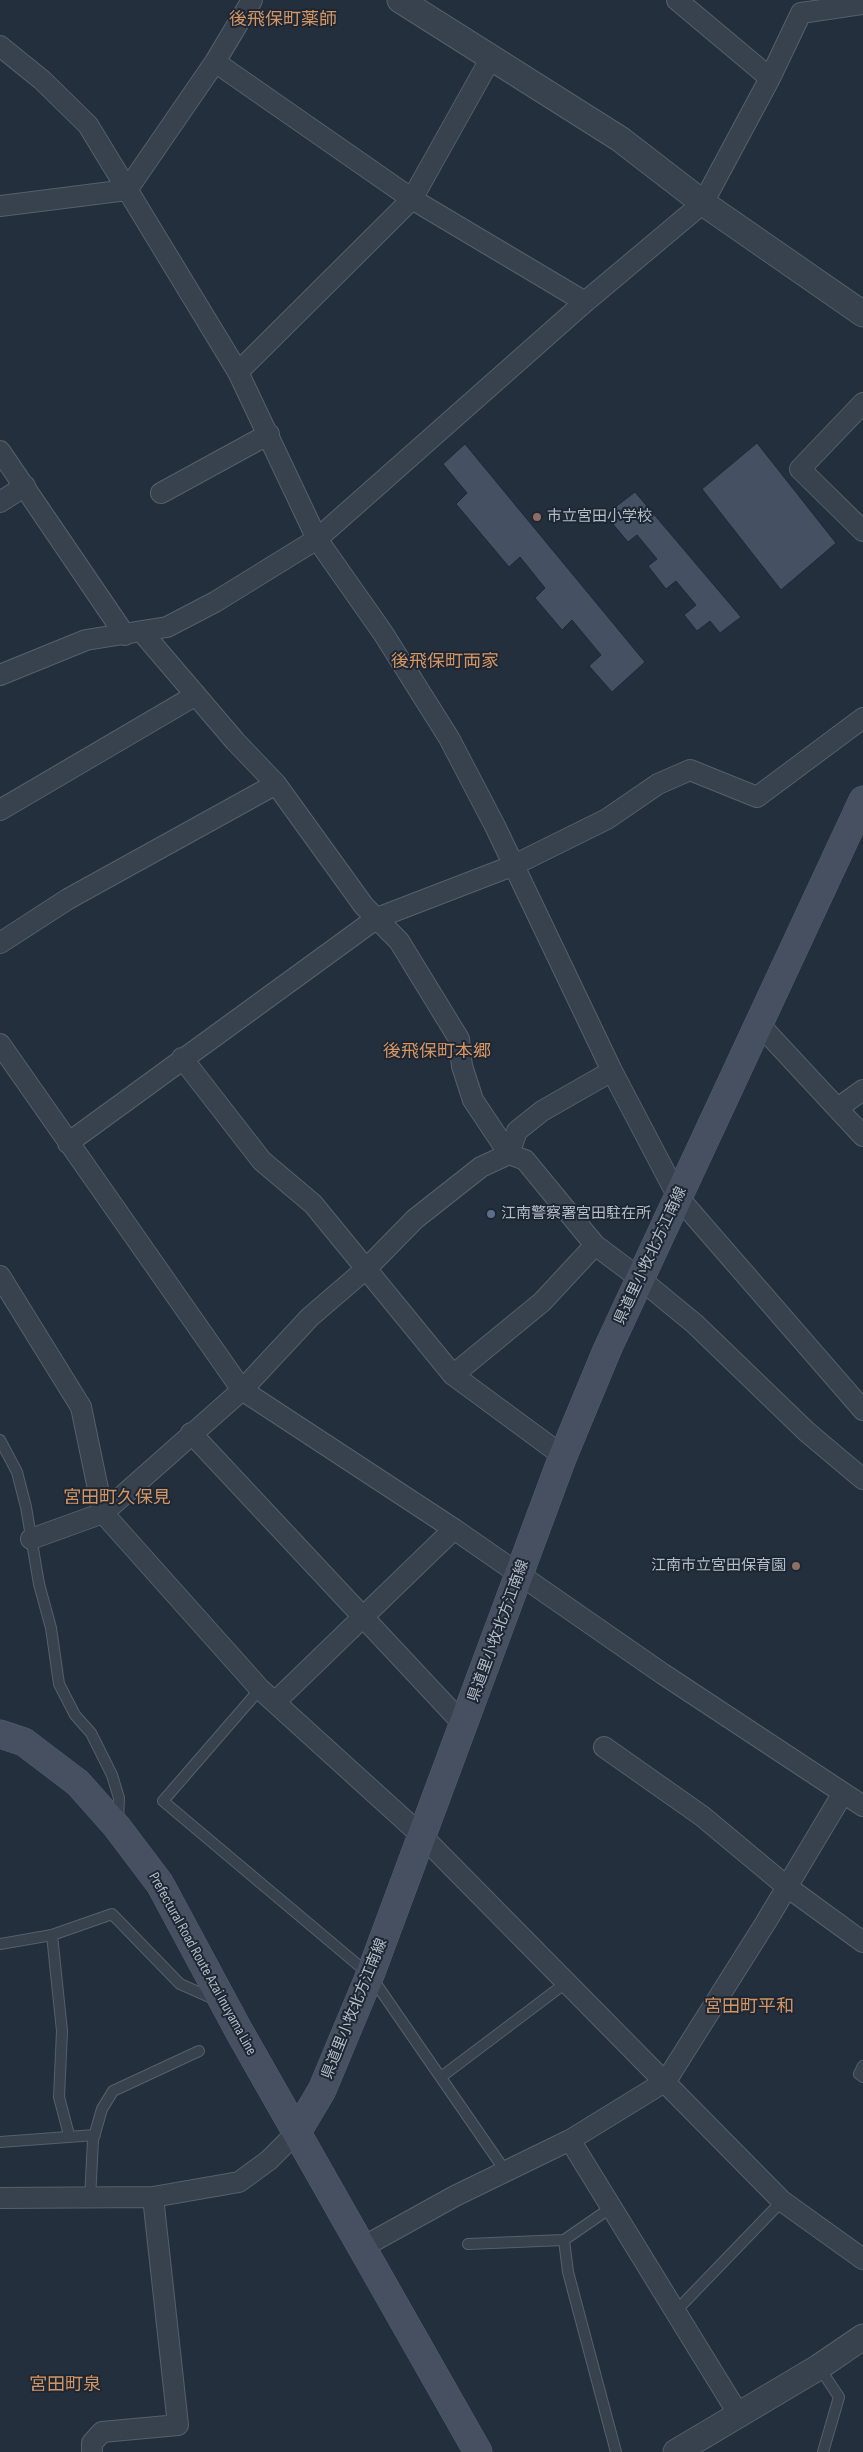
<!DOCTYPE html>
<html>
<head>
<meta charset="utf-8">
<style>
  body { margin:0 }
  canvas { display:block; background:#242f3e }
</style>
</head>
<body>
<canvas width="863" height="2452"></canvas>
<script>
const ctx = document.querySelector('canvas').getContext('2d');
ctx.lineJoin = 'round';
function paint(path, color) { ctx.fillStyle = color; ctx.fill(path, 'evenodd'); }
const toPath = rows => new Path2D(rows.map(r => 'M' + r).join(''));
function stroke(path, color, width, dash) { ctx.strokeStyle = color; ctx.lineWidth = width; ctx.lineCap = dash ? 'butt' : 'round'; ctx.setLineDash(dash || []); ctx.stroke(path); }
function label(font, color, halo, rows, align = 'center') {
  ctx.font = font + ' "Sofia Sans Condensed","Noto Sans JP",sans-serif'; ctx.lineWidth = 4; ctx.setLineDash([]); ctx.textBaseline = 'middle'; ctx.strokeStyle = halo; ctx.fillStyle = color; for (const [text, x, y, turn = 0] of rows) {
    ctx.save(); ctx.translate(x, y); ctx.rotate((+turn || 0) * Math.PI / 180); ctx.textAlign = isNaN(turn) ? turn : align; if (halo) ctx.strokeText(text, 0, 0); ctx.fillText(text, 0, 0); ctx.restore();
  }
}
const building = toPath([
  [757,443,836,543,781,590,702,489,757,443],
  [465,444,645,662,612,692,589,666,601,655,572,620,562,630,535,598,545,588,520,557,509,567,456,504,467,493,443,464,465,444],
  [635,492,741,617,720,633,710,621,697,631,684,615,696,605,676,581,666,589,648,566,657,559,637,535,628,542,612,523,621,516,614,508,635,492]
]);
paint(building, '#455162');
stroke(building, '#1f2835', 1);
const service = toPath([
  [0,1440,17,1472,26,1507,39,1584,51,1628,59,1684,75,1715,91,1733,112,1775,119,1798,118,1821],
  [260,1689,163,1801,370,1975,506,2172],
  [52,1935,62,2031,59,2097,69,2135],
  [0,1944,52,1935,112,1914,180,1984,214,1999],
  [863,2066,859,2074,863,2077],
  [441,2077,567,1982],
  [0,2142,95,2135],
  [90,2199,93,2140,102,2109,113,2091,199,2051],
  [612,2207,564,2240,568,2272,616,2452],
  [468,2244,564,2240],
  [675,2312,782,2201],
  [819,2367,839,2397,823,2452]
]);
const minor = toPath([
  [677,0,770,78],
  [0,46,42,80,88,125,238,372,317,539,383,633,449,738,495,826,612,1071,678,1197,863,1410],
  [215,62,412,199,585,302],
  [0,206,127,190,215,62,252,0],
  [238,372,412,199,492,56],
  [863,403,800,469,863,531],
  [0,451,125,635],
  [161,493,269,434],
  [0,502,25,486],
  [142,632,235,741,276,784,364,906,399,941,459,1039,462,1066,473,1100,509,1154,525,1160,595,1245,639,1278,695,1324,807,1432,863,1479],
  [0,675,86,640,167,627,215,602,317,539,585,302,703,203,770,78,801,13,863,4],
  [0,810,196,695],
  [0,943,68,899,276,784],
  [759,1024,863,1136],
  [0,1044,242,1390,454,1529,663,1674,863,1806],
  [182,1058,262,1161,313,1204,453,1375,542,1302,595,1245],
  [838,1108,863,1090],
  [68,1143,377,918,512,866,607,819,658,784,690,770,757,797,863,718],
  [0,1276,81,1407,103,1513,260,1689,421,1835,782,2201,863,2259],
  [453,1375,563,1456],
  [191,1433,464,1725],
  [31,1539,103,1513,242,1390,310,1317,367,1268,415,1219,481,1167,509,1154,517,1131,542,1111,612,1071],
  [275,1702,454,1529],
  [604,1747,702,1816,786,1886,863,1942],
  [570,2140,739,2415],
  [0,2198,153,2197,239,2182,269,2160,297,2132],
  [361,2248,455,2196,570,2140,666,2081,766,1922,843,1793],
  [92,2452,92,2443,102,2432,178,2425,153,2197]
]);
const tertiary = toPath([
  [400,0,620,139,703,203,863,314],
  [676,2452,819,2367,863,2337]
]);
const secondary = toPath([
  [0,1734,24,1742,78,1783,117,1827,160,1884,239,2031,478,2452],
  [297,2132,322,2090,370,1975,563,1456,607,1350,863,800]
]);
stroke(service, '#565f6c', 12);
stroke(minor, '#565f6c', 22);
stroke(tertiary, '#565f6c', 27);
stroke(secondary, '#565f6c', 29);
stroke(service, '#38414e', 10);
stroke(minor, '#38414e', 20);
stroke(tertiary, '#38414e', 25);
stroke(secondary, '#465061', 28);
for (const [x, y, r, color] of [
  [537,517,5,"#8d6e63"],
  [491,1214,5,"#5c6f8a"],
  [796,1566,5,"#8d6e63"]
]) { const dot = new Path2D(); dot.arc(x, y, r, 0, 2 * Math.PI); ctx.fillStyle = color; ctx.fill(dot); stroke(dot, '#1d2633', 2); }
label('15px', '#b4bcc9', '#1d2633', [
  ["市立宮田小学校",547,517],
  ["江南警察署宮田駐在所",501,1214],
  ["江南市立宮田保育園",786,1566,"right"]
], 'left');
label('15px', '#b4bcc9', '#1d2633', [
  ["県道里小牧北方江南線",651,1256,-65],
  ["県道里小牧北方江南線",499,1631,-70],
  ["Prefectural Road Route Azai Inuyama Line",202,1964,61],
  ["県道里小牧北方江南線",355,2009,-68]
]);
label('18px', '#d59563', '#1d2633', [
  ["後飛保町薬師",283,20],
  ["後飛保町両家",445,662],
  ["後飛保町本郷",437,1052],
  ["宮田町久保見",117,1498],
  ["宮田町平和",749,2007],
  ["宮田町泉",65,2385]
]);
</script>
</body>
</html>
